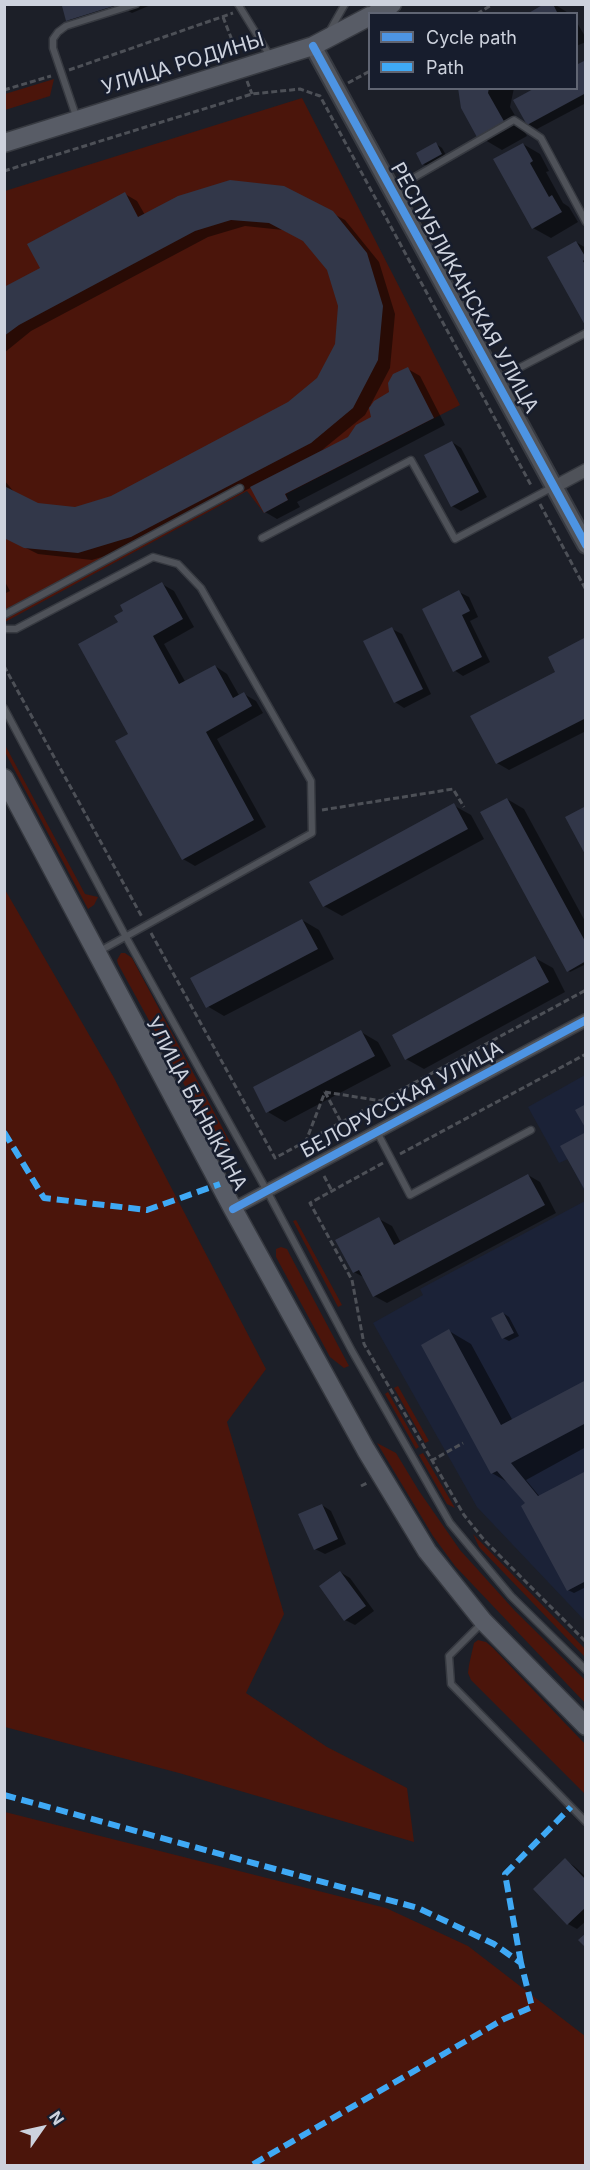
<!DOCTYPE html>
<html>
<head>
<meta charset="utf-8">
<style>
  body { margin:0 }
  #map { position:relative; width:590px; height:2170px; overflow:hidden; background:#1c1f28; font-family:Inter,sans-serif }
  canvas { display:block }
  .frame { position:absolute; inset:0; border:6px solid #cdd2dd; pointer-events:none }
  .legend { position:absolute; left:368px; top:12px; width:210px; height:78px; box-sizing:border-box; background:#171d2d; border:2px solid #606573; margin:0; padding:8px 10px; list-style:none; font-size:18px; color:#cdd2dd }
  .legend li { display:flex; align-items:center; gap:12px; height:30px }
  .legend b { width:30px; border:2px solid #606573 }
  .north { position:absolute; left:12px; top:2098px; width:60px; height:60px; -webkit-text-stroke:4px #171d2d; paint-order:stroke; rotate:56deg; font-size:16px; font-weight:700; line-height:24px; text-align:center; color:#cdd2dd }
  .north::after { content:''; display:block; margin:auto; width:21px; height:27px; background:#cdd2dd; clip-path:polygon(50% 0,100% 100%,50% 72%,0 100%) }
</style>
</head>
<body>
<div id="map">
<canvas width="590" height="2170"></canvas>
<div class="frame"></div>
<ul class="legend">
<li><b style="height:8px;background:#4d94e3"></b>Cycle path</li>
<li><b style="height:8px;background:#3fa9f5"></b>Path</li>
</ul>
<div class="north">N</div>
</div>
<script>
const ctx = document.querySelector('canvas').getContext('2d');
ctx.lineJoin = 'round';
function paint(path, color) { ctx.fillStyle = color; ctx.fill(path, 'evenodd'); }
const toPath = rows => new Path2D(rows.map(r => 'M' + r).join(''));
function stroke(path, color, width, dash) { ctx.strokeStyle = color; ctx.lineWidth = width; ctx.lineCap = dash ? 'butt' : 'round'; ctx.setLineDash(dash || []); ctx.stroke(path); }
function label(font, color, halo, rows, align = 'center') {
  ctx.font = font + ' Inter,sans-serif'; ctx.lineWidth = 5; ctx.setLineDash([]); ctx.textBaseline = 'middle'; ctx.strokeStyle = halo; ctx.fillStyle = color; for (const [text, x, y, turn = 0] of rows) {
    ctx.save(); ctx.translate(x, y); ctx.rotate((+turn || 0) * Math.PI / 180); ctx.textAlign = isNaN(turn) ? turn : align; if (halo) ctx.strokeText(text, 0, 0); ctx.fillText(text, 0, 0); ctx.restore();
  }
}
paint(toPath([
  [585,1075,585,1192,568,1159,559,1163,528,1107],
  [585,1201,585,1621,477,1507,373,1323,423,1295,420,1289]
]), '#1b2237');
paint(toPath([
  [54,79,50,96,5,110,5,94],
  [302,98,460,405,286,494,288,500,264,513,247,491,5,622,5,191],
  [5,745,85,894,98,897,94,905,88,909,5,752],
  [4,888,113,1076,266,1369,227,1422,284,1614,246,1693,327,1747,407,1788,414,1842,179,1773,5,1727],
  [121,953,125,953,132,958,230,1142,229,1150,224,1152,219,1148,118,964,117,960],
  [296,1220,342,1305,338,1307,293,1221],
  [281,1247,287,1249,289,1253,349,1366,344,1368,330,1357,276,1257,276,1249],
  [398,1386,429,1441,425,1443,394,1388],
  [388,1392,419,1447,416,1449,385,1394],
  [377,1443,396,1453,419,1491,460,1550,515,1611,585,1680,585,1703,455,1566,433,1536],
  [423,1453,455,1508,447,1504,419,1455],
  [473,1534,585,1649,585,1657,479,1547],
  [478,1640,486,1642,493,1648,585,1744,585,1794,471,1680,468,1673,469,1665,474,1643],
  [5,1812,386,1908,468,1946,585,2036,585,2165,5,2165]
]), '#4b150b');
paint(toPath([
  [71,4,153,4,132,13,119,6,70,21,68,20],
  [547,4,554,4,570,14,530,14],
  [576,21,586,38,586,42,576,46],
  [586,62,586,103,537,129,528,124,576,88],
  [460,88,514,88,510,107,527,136,502,150,480,137],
  [436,144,442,148,447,157,429,167,423,164],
  [523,144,540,154,549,171,546,172,563,203,569,207,578,222,551,238,533,228],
  [125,194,137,201,145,215,332,213,345,220,379,262,395,314,390,368,370,406,391,392,408,369,420,376,445,425,297,502,300,507,277,519,265,512,252,487,144,544,92,560,38,554,4,537,4,480,15,493,37,505,75,508,112,497,289,403,319,379,336,344,340,306,328,269,305,241,283,230,245,226,208,237,31,331,4,353,4,288,42,269],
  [370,406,373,418,349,438,322,450,365,415],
  [576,242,586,248,586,324],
  [452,442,461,448,487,497,461,511,452,506],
  [4,580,10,591,4,594],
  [162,584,174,591,194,627,164,644,186,683,215,666,227,674,240,697,244,694,256,701,263,713,217,739,266,827,195,866,183,859,130,734,120,623],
  [459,592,469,597,478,617,470,621,490,662,463,676,454,670],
  [392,629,402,634,431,694,404,708,395,702],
  [586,639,586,731,509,770,497,763,557,672],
  [507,799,524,809,586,923,586,964,570,972,568,970],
  [453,805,471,815,484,839,342,916,324,906,311,882],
  [302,920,319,930,334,959,224,1016,207,1006],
  [535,958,553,968,565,992,424,1069,406,1059],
  [361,1032,378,1042,391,1066,285,1122,268,1112],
  [528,1175,540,1182,556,1213,387,1303,374,1296,365,1278,354,1272,379,1219,392,1226,401,1243],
  [503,1313,509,1317,519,1336,509,1341,503,1338],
  [449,1331,471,1344,513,1421,586,1381,586,1447,526,1480,540,1497,586,1473,586,1587,574,1593,568,1590,528,1504,509,1483,492,1473],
  [322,1505,331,1511,346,1544,325,1554,315,1549],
  [340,1572,350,1578,374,1611,355,1625,345,1620],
  [565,1860,574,1866,586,1877,586,1921,577,1929,568,1924]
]), '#0007');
paint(toPath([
  [66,4,117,4,117,5,66,21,62,6],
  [544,4,553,4,558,14,527,14],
  [586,60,586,93,527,125,513,100,535,88,576,88,576,65],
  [458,88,489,88,488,93,505,123,478,139,461,108],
  [436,142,442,154,422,165,416,153],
  [523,143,533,161,530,163,549,197,552,195,562,212,532,229,493,159],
  [230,180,284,186,333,211,367,253,383,306,378,360,353,408,311,443,131,537,78,553,24,548,4,538,4,486,38,503,75,507,111,496,288,402,317,378,335,344,338,306,327,270,303,241,269,223,231,220,195,231,19,325,4,336,4,287,40,268,27,244,125,192,138,217,178,196],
  [576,241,586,258,583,261,586,266,586,327,547,257],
  [408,367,434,418,285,494,288,500,264,513,250,487,348,437,356,425,371,417,369,408,374,401,389,392,388,383,393,374],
  [452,441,479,492,451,507,424,455],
  [162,582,183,619,153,636,179,684,215,665,233,698,244,692,252,706,206,732,254,820,182,860,115,741,128,734,78,644,118,622,114,616,123,611,120,605],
  [459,590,470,611,462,615,482,657,453,672,422,609],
  [392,627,423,689,394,703,363,641],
  [586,637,586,718,496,764,470,716,555,672,548,657],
  [507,798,586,943,586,961,567,972,480,812],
  [454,803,468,829,323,907,309,882],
  [586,806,586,856,565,817],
  [302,919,318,949,206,1008,190,978],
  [535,956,549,982,405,1060,392,1035],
  [361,1030,375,1056,266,1113,253,1087],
  [586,1104,586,1129,575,1110],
  [586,1132,586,1192,560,1146],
  [528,1174,545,1205,373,1297,359,1270,353,1273,335,1240,379,1217,394,1245],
  [503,1312,514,1333,502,1339,491,1318],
  [449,1329,501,1425,586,1380,586,1423,511,1463,538,1496,586,1471,586,1581,567,1591,521,1506,525,1503,497,1471,491,1474,421,1345],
  [322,1504,338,1539,314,1550,298,1514],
  [340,1571,366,1606,344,1621,319,1586],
  [565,1858,586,1880,586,1907,567,1925,533,1889],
  [586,1933,586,1948,578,1940]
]), '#323749');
const lane = toPath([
  [238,4,270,56],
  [329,32,345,4],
  [77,119,53,48,53,39,58,32,66,26,136,4],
  [394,189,514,120,541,138,586,222],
  [496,380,586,333],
  [262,538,411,460,455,539,553,487],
  [4,615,240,488],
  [4,629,16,629,153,557,178,564,201,588,311,781,312,833,98,952],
  [4,708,126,937,267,1191,352,1351,450,1523,511,1596,586,1670],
  [377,1132,410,1195,531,1130],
  [481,1624,449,1656,451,1684,586,1822]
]);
const street = toPath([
  [554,487,586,470],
  [233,1209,586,1020]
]);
const secondary = toPath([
  [313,46,586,545]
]);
const primary = toPath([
  [375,14,392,4],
  [4,143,313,46,370,16],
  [4,778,233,1209,366,1450,427,1551,483,1621,586,1726]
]);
stroke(lane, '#373a41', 9);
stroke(street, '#373a41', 15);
stroke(secondary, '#373a41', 20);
stroke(primary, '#373a41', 21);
stroke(toPath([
  [477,14,493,4],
  [223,17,237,53],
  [69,70,233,13],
  [247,81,252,94],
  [348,83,370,71],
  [4,90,51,76],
  [4,171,252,94,300,89,320,96,532,487],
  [540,504,586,590],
  [4,666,142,917],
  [322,810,453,789,464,807],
  [151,933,275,1158,586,990],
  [325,1092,382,1101],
  [325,1092,341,1122],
  [311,1151,306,1141,325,1092],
  [400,1154,586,1054],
  [383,1163,310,1203,352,1280,364,1344,464,1515,485,1541,586,1642],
  [324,1176,332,1191],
  [431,1461,463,1443],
  [361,1486,369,1482]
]), '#4d5057', 3, [6, 3]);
stroke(lane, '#4f5259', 6);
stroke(street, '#4f5259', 12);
stroke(secondary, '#50545c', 16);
stroke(primary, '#585c66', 18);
stroke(toPath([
  [4,1132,44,1198,147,1210,220,1184],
  [4,1795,418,1908,494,1944,521,1963,532,2007,504,2019,250,2166],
  [521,1963,505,1874,571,1807]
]), '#3fa9f5', 6, [12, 6]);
stroke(toPath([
  [313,46,586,545],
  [233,1209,586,1020]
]), '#4d94e3', 8);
label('20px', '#cdd2dd', '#171d2d', [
  ["УЛИЦА РОДИНЫ",183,64,-17],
  ["РЕСПУБЛИКАНСКАЯ УЛИЦА",464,288,61],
  ["БЕЛОРУССКАЯ УЛИЦА",402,1100,-28],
  ["УЛИЦА БАНЫКИНА",196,1104,62]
]);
</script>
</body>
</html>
